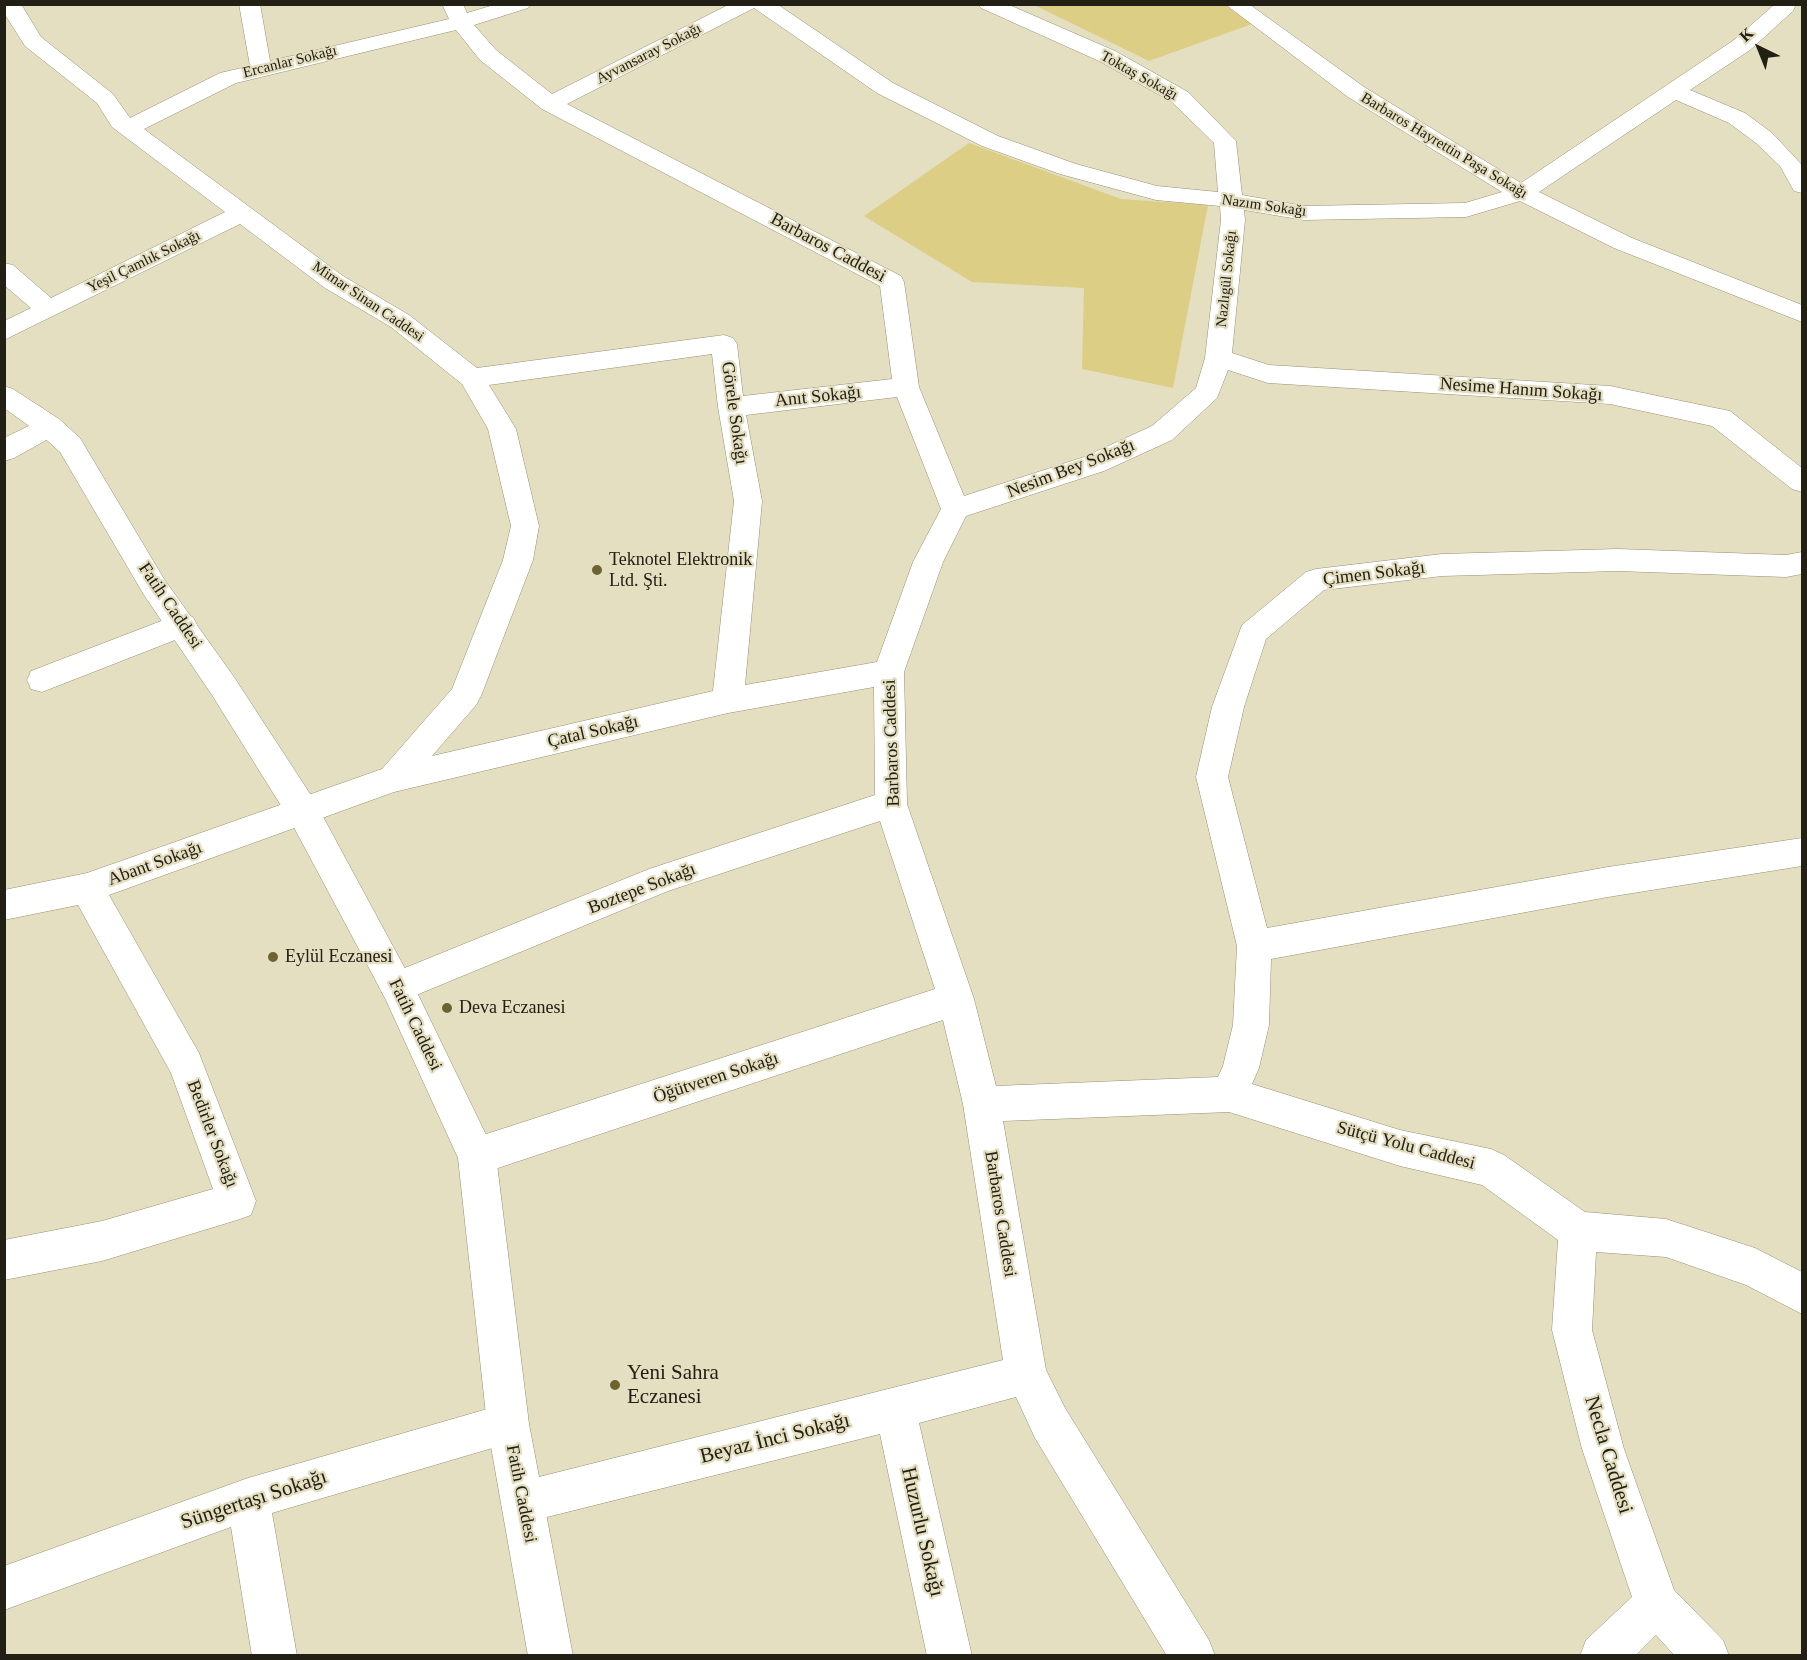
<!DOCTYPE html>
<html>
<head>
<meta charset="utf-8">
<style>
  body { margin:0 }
  #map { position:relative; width:1807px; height:1660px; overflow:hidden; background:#e5dfc1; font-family:"Times New Roman",serif }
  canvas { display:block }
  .frame { position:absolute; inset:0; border:6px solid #222015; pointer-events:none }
  .north { position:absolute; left:1729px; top:18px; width:60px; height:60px; -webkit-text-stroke:4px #e5dfc1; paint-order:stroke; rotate:317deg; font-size:16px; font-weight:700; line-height:24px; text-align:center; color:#222015 }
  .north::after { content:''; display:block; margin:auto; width:21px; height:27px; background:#222015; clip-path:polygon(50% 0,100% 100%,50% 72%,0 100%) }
</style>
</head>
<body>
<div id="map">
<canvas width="1807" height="1660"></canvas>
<div class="frame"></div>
<div class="north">K</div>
</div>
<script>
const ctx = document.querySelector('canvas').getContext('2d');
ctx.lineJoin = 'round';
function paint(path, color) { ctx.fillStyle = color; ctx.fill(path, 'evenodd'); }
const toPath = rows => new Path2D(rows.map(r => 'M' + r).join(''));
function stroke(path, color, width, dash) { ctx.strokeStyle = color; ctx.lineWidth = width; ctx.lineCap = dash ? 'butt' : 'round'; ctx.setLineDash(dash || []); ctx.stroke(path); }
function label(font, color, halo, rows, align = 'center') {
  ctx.font = font + ' "Times New Roman",serif'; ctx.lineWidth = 4.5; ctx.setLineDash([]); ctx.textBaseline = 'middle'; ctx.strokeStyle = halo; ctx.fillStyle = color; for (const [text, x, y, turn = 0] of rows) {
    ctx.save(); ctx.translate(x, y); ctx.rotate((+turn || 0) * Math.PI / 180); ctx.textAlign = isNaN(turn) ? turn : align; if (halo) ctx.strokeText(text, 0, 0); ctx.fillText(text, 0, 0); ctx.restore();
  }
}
paint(toPath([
  [1034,5,1225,5,1252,24,1149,61],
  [969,143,1121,199,1208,205,1173,388,1082,369,1084,288,972,282,864,216]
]), '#dcce84');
const street = toPath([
  [4,4,21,4,41,37,113,94,130,118,220,73,250,66,239,4,260,4,270,61,449,19,442,4,463,4,467,13,497,4,531,4,528,8,474,25,496,50,552,94,730,4,777,4,893,83,998,136,1076,164,1157,186,1218,192,1214,143,1172,102,1099,61,981,8,978,4,1007,4,1115,51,1188,92,1236,141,1242,195,1304,206,1465,203,1502,192,1348,97,1225,4,1249,4,1364,87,1521,183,1734,40,1775,4,1796,4,1793,11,1750,50,1690,90,1745,113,1772,133,1802,165,1802,193,1794,191,1780,166,1756,143,1729,123,1676,100,1539,192,1632,238,1802,305,1802,322,1614,248,1520,201,1466,217,1304,220,1244,210,1245,220,1232,353,1269,365,1610,386,1720,409,1730,411,1802,468,1802,492,1792,489,1712,426,1610,404,1268,383,1228,370,1217,398,1172,440,1104,471,966,516,943,562,904,672,907,804,974,999,996,1086,1218,1077,1223,1066,1233,1025,1237,946,1196,777,1212,707,1242,625,1306,572,1316,569,1442,554,1618,549,1786,555,1802,552,1802,574,1786,577,1618,571,1442,576,1324,590,1266,639,1244,707,1228,777,1267,928,1608,867,1802,838,1802,866,1608,897,1271,959,1269,1025,1259,1068,1252,1084,1400,1130,1491,1149,1504,1155,1585,1212,1666,1219,1755,1248,1802,1272,1802,1314,1746,1285,1666,1257,1596,1252,1592,1330,1624,1449,1674,1590,1723,1640,1729,1656,1675,1656,1656,1635,1635,1656,1580,1656,1586,1640,1632,1597,1582,1449,1552,1330,1558,1240,1482,1185,1400,1166,1229,1112,1003,1121,1046,1370,1065,1408,1209,1640,1215,1656,1167,1656,1035,1438,1016,1397,919,1423,972,1656,927,1656,880,1434,523,1523,508,1517,502,1502,508,1487,523,1481,1003,1360,963,1104,943,1020,477,1175,464,1169,458,1156,464,1143,477,1137,935,989,880,821,668,891,397,1003,385,998,379,987,385,976,649,869,875,795,874,687,728,713,394,792,109,895,199,1053,256,1201,251,1215,237,1220,102,1261,4,1280,4,1240,102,1221,213,1189,171,1073,78,905,4,920,4,890,87,873,382,769,452,689,503,560,511,526,488,429,462,384,391,327,325,288,240,224,4,340,4,321,31,308,4,285,4,263,13,265,51,298,225,212,112,127,97,103,25,46,4,13,4,4],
  [754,8,877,93,982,146,1060,174,1156,200,1220,206,1221,220,1205,358,1196,388,1152,426,1084,457,964,496,919,387,904,282,901,276,567,104,754,8],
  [456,30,480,60,542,109,880,286,892,379,743,396,737,344,733,338,724,335,477,368,409,315,343,276,144,129,236,83,456,30],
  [712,354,718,407,734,501,713,691,432,756,476,705,481,696,533,560,539,526,516,429,489,385,712,354],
  [897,397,941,509,913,562,877,662,745,685,762,501,746,415,897,397],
  [49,416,59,419,63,426,59,433,14,458,4,461,4,438,49,416],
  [182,613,193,617,197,625,193,633,42,692,31,689,27,680,31,671,182,613],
  [508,1403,523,1409,529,1424,523,1439,272,1513,297,1656,252,1656,231,1527,4,1610,4,1566,248,1478,508,1403]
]);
const secondary = toPath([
  [4,386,13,389,59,419,80,438,164,579,234,677,314,800,409,976,490,1143,496,1156,529,1424,573,1656,528,1656,487,1424,458,1158,385,998,290,820,212,695,144,595,60,452,39,433,4,408,4,386]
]);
stroke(street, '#959073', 1);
stroke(secondary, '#959073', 1);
paint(street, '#fff');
paint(secondary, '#fff');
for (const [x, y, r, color] of [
  [597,570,6,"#6d6330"],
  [273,957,6,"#6d6330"],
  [447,1008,6,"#6d6330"],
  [615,1385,6,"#6d6330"]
]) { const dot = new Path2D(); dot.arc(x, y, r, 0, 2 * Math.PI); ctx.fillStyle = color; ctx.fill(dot); stroke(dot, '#e5dfc1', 2); }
label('15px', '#222015', '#e5dfc1', [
  ["Ayvansaray Sokağı",649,54,-27],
  ["Ercanlar Sokağı",290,62,-14],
  ["Toktaş Sokağı",1139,76,29],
  ["Barbaros Hayrettin Paşa Sokağı",1444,146,31],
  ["Nazım Sokağı",1264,206,8],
  ["Yeşil Çamlık Sokağı",144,262,-26],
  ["Nazlıgül Sokağı",1227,279,-84],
  ["Mimar Sinan Caddesi",368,302,34]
]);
label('18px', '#222015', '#e5dfc1', [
  ["Barbaros Caddesi",828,248,28],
  ["Nesime Hanım Sokağı",1521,390,4],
  ["Anıt Sokağı",818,397,-6],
  ["Görele Sokağı",734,413,82],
  ["Nesim Bey Sokağı",1071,469,-21],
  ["Çimen Sokağı",1374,574,-7],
  ["Fatih Caddesi",170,606,56],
  ["Çatal Sokağı",593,732,-13],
  ["Barbaros Caddesi",892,743,-92],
  ["Abant Sokağı",155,864,-20],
  ["Boztepe Sokağı",642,889,-21],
  ["Fatih Caddesi",415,1025,64],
  ["Öğütveren Sokağı",716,1078,-18],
  ["Bedirler Sokağı",212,1134,69],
  ["Sütçü Yolu Caddesi",1406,1146,15],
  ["Barbaros Caddesi",1000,1214,81],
  ["Fatih Caddesi",521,1494,79]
]);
label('18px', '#222015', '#e5dfc1', [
  ["Teknotel Elektronik",609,560],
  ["Ltd. Şti.",609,581],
  ["Eylül Eczanesi",285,957],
  ["Deva Eczanesi",459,1008]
], 'left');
label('21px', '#222015', '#e5dfc1', [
  ["Yeni Sahra",627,1373],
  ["Eczanesi",627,1397]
], 'left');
label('21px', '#222015', '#e5dfc1', [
  ["Beyaz İnci Sokağı",775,1439,-14],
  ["Necla Caddesi",1608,1455,73],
  ["Süngertaşı Sokağı",254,1500,-18],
  ["Huzurlu Sokağı",922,1532,77]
]);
</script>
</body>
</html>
